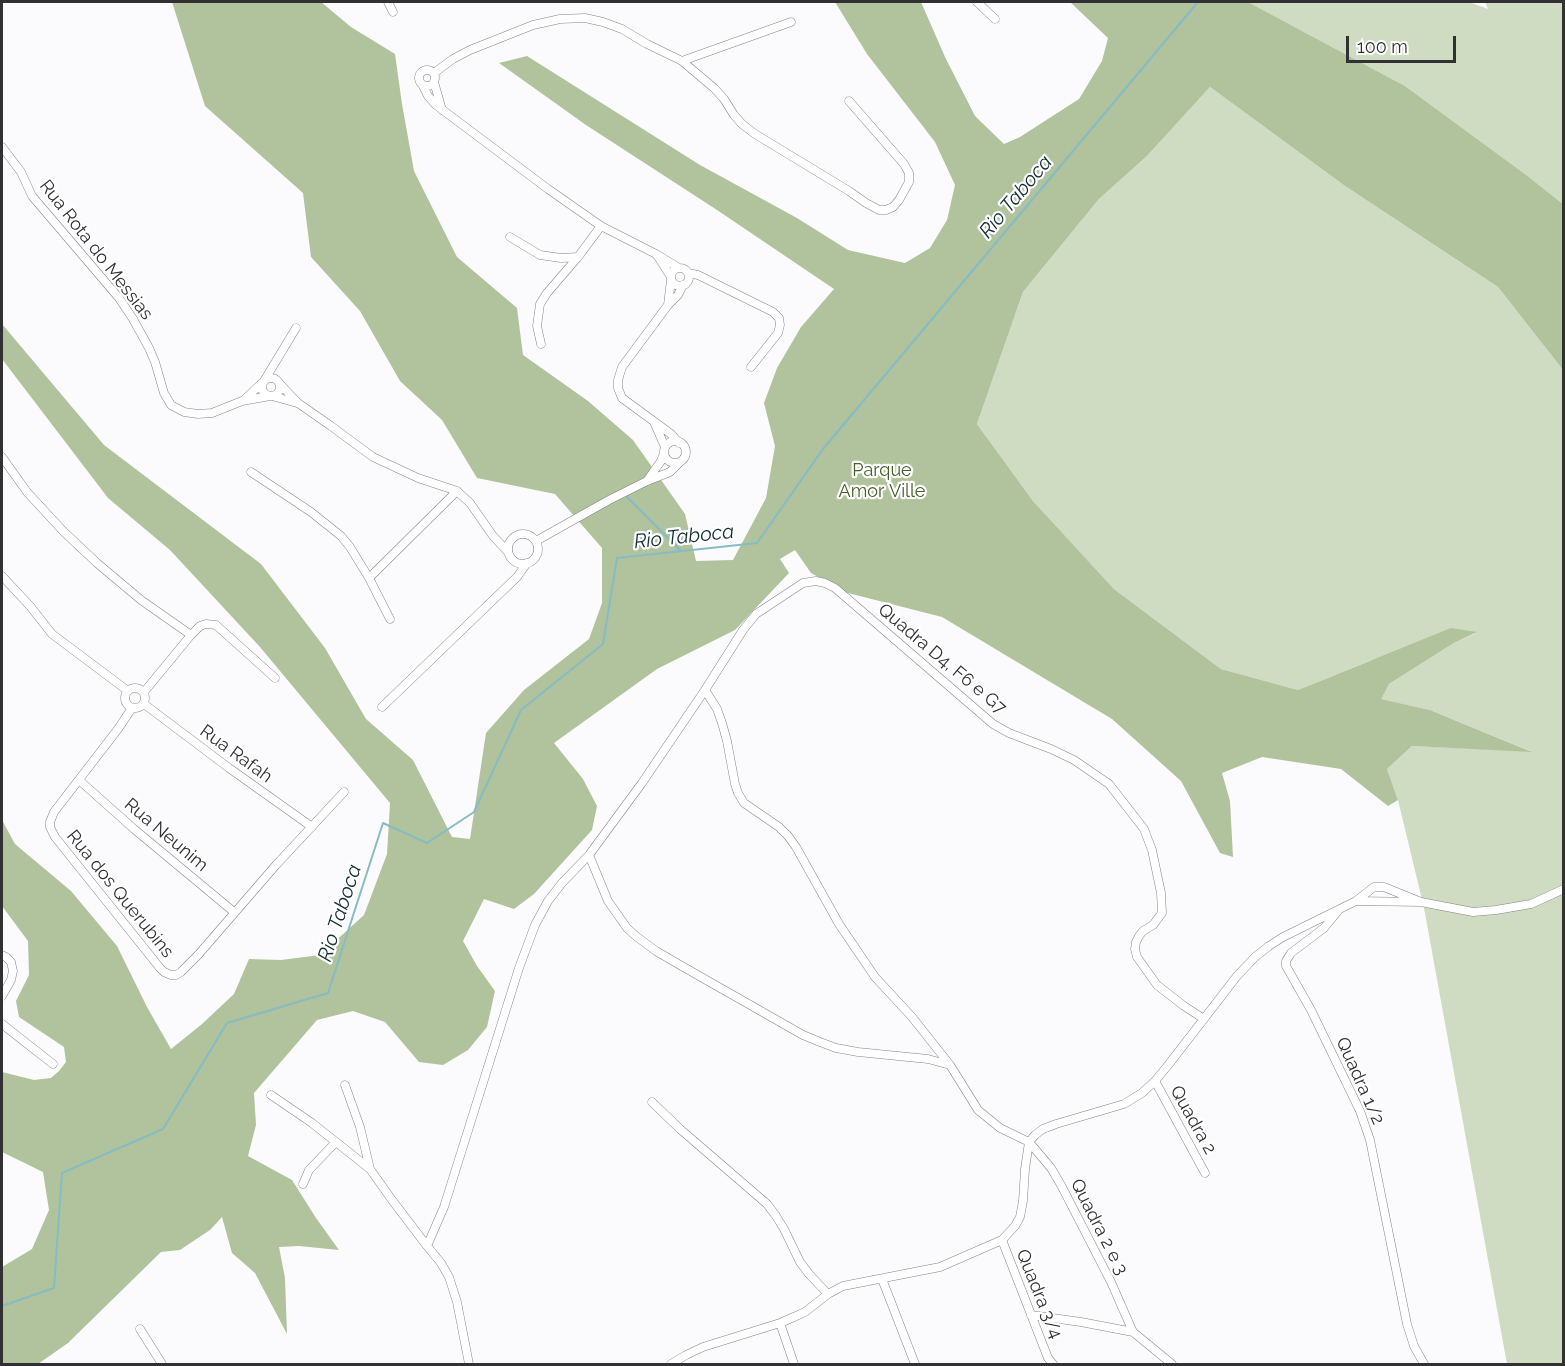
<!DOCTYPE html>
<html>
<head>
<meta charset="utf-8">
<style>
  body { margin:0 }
  #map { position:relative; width:1565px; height:1366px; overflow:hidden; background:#fbfbfe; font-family:Raleway,sans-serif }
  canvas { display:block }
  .frame { position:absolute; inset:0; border:3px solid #313134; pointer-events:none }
  .scale { position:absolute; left:1346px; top:36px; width:110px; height:27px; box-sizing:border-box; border:3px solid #313134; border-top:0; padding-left:8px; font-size:18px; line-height:21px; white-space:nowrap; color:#313134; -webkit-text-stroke:4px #fff; paint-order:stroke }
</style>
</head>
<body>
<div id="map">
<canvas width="1565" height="1366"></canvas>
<div class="frame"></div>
<div class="scale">100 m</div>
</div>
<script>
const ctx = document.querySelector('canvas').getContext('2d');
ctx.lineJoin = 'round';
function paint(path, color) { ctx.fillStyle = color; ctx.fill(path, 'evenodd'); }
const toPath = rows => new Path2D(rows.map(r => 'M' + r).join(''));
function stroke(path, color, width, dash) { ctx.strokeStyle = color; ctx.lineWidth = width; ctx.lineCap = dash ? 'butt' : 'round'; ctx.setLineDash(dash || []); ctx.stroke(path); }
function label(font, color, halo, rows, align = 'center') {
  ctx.font = font + ' Raleway,sans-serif'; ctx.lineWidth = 4.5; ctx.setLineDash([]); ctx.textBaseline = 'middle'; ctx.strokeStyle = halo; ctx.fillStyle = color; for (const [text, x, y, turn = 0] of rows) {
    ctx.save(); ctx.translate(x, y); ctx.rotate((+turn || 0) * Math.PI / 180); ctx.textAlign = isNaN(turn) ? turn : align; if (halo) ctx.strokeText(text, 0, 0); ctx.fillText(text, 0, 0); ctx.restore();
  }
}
paint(toPath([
  [1248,2,1469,2,1488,9,1485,2,1563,2,1563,204,1525,174,1405,86],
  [1210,87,1345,186,1498,287,1563,370,1563,1364,1507,1364,1424,908,1398,800,1387,769,1412,746,1530,751,1430,710,1380,699,1389,684,1454,643,1476,633,1369,661,1298,690,1221,669,1114,589,1033,501,977,424,1023,292,1099,199,1147,156]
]), '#cfdcc1');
paint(toPath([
  [172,2,321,2,351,27,395,54,402,104,414,171,457,257,517,308,523,355,588,401,633,440,685,514,696,561,733,560,766,498,775,446,764,403,777,368,801,327,834,289,717,210,586,125,499,63,527,56,700,165,797,218,848,250,905,263,930,248,947,220,955,185,935,142,867,54,835,2,921,2,945,57,975,116,1004,144,1020,137,1079,99,1102,61,1108,38,1070,2,1248,2,1405,86,1525,174,1563,204,1563,370,1498,287,1345,186,1210,87,1147,156,1099,199,1023,292,977,424,1033,501,1114,589,1221,669,1298,690,1451,628,1477,632,1454,643,1389,684,1381,699,1430,710,1532,752,1412,746,1387,769,1398,800,1388,806,1341,769,1262,757,1222,773,1230,801,1233,857,1220,853,1181,781,1112,719,942,617,848,593,811,573,795,550,780,559,789,573,735,630,657,669,554,743,583,779,597,806,592,830,534,894,514,909,484,899,463,941,477,966,495,991,487,1027,468,1050,443,1065,419,1062,385,1022,353,1011,317,1020,254,1093,256,1125,248,1156,292,1180,316,1218,339,1250,299,1246,279,1247,285,1278,287,1334,255,1273,232,1253,222,1217,210,1230,180,1250,161,1252,68,1343,38,1364,2,1364,2,1267,32,1249,49,1210,43,1172,2,1152,2,1072,34,1080,51,1078,59,1071,66,1062,64,1047,19,1017,16,1001,29,975,28,941,2,906,2,820,15,844,71,891,117,946,147,1007,171,1049,202,1024,234,994,249,959,281,960,320,955,364,915,387,854,390,803,260,647,170,550,108,498,2,359,2,324,104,445,261,564,325,648,366,719,413,760,452,837,470,839,486,733,524,690,589,639,602,603,602,548,555,494,477,478,442,420,400,381,360,311,311,257,303,193,205,106]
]), '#b0c39c');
stroke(toPath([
  [627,497,680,550],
  [2,1306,54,1288,62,1173,163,1129,227,1023,328,993,383,823,427,843,474,812,521,710,603,644,617,558,757,543,823,449,1198,2]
]), '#86bcc3', 2);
const minor = toPath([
  [388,2,393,12],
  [977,2,995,19],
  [682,61,791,22],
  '419 78a8 8 0 1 1 16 0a8 8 0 1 1-16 0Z',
  [434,73,453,59,470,50,533,25,560,19,585,18,603,22,622,29,647,44,682,61,714,88,724,99,734,115,742,124,755,134,849,191,866,203,879,210,886,210,893,207,899,200,909,182,909,173,904,164,849,101],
  [434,82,442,110],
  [422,84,428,96,436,105,548,189,601,226,656,254,679,268],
  [2,147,21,172,32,196,119,298,133,319,149,348,155,362,164,393,171,405,184,412,198,414,212,413,242,401,270,396],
  [510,237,540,255,561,258,578,257],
  [657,255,671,277],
  '671 277a9 9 0 1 1 18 0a9 9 0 1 1-18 0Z',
  [688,273,698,275,773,312,779,318,780,325,778,333,751,367],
  [668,305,671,280],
  [541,344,537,326,540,304,547,293,578,257,601,226],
  '262 387a9 9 0 1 1 18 0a9 9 0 1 1-18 0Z',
  [264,381,296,328],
  [280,384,298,403,331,426,373,457,418,478,457,491,470,503,493,536,508,552],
  [272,396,297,403],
  [244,400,262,383],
  [654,422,665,447],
  '664 452a11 11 0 1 1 22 0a11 11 0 1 1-22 0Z',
  [679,443,671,434,622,398,618,388,618,380,622,367,668,305,678,295,683,285],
  [2,457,27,492,63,531,97,563,141,600,191,635],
  [251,472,311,512,341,536,350,547,369,578,390,619],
  [647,481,661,461,664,453],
  '508 549a15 15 0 1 1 30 0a15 15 0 1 1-30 0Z',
  [536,541,609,500,647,481,670,472,680,462],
  [2,576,30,606,52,634,128,691],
  [369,578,457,491],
  '125 698a10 10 0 1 1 20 0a10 10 0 1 1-20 0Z',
  [705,690,717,709,722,723,727,741,735,784,738,793,744,803,779,827,788,836,796,847,839,924,875,977,912,1017,950,1065],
  [144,692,191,635,200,626,206,624,216,625,275,678],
  [144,704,229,768,312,827],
  [382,707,517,577,527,563],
  [132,708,118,729,54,812,50,822,50,827,55,837,160,968,164,972,171,975,176,975,181,972,198,955,276,865,344,792],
  [79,780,134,829,234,912],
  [589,855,608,901,627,928,637,937,656,951,680,965,803,1035,820,1042,836,1048,858,1052,928,1059,950,1065,978,1110,1000,1128,1029,1142,1051,1168,1061,1185,1111,1282,1133,1332,1172,1364],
  [1356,901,1421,902,1473,912,1496,910,1531,904,1564,889],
  [1338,911,1324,928,1291,953,1286,961,1286,966,1311,1010,1360,1111,1370,1140,1407,1324,1414,1346,1424,1364],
  [2,955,6,957,11,962,13,971,11,980,2,996],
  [2,1024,53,1064],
  [1155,1081,1205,1173],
  [345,1085,360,1127,370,1169,392,1200,427,1246],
  [271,1095,312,1123,370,1169],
  [652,1102,680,1129,767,1204,776,1216,784,1229,800,1262,809,1274,828,1294],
  [303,1184,309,1170,336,1142],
  [1002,1240,1048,1358,1053,1364],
  [882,1279,915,1364],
  [1031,1315,1081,1322,1133,1332],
  [780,1323,794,1364],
  [140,1329,162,1364],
  [469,1364,457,1302,449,1277,441,1263,427,1246,444,1207,519,968,535,925,548,901,562,883,589,855,642,783,705,690,743,630,756,614,803,583,816,581,825,583,835,588,993,724,1009,733,1051,749,1074,760,1109,784,1144,829,1152,850,1161,893,1162,913,1153,925,1143,931,1139,936,1136,942,1135,949,1137,957,1157,985,1184,1006,1204,1019],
  [671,1364,686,1355,703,1347,780,1323,794,1317,805,1312,828,1294,843,1286,940,1267,1002,1240,1015,1226,1020,1217,1023,1201,1025,1169,1029,1142,1035,1135,1043,1129,1056,1124,1124,1104,1142,1093,1155,1081,1169,1064,1237,976,1255,957,1269,946,1283,937,1356,901,1374,887,1384,887,1421,902]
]);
stroke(minor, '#84848a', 9);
stroke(minor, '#fff', 8);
label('18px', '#313134', '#fff', [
  ["Rua Rota do Messias",96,250,52],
  ["Quadra D4, F6 e G7",942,659,40],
  ["Rua Rafah",236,754,36],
  ["Rua Neunim",166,835,40],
  ["Rua dos Querubins",120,894,51],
  ["Quadra 1/2",1360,1081,66],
  ["Quadra 2",1193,1120,61],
  ["Quadra 2 e 3",1099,1227,63],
  ["Quadra 3/4",1039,1294,68]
]);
label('18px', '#496028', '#fff', [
  ["Parque",882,471],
  ["Amor Ville",882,492]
]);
label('italic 20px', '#112e32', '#fff', [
  ["Rio Taboca",1016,197,-50],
  ["Rio Taboca",684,537,-6],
  ["Rio Taboca",340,913,-72]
]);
</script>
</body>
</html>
